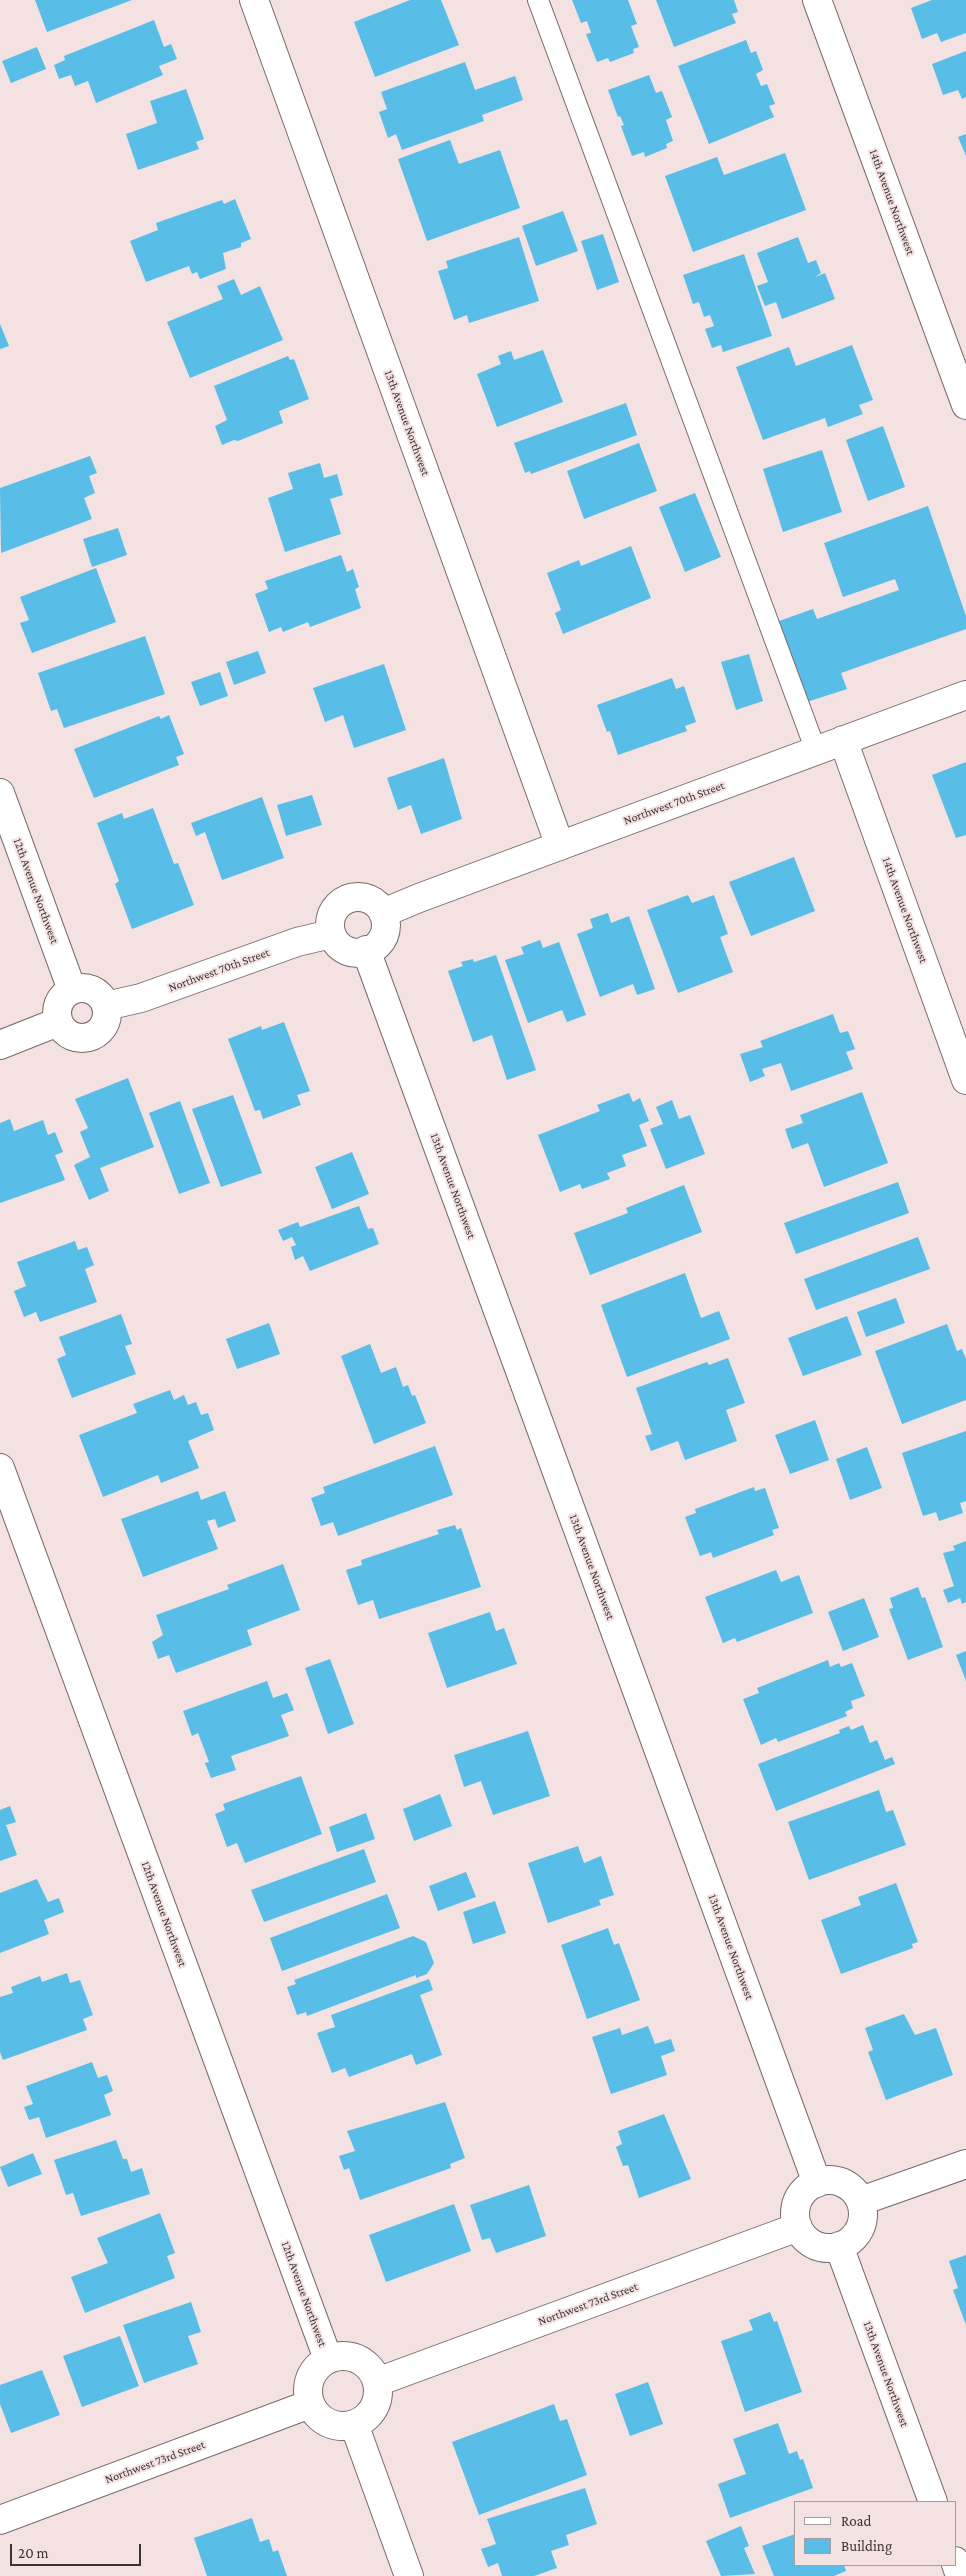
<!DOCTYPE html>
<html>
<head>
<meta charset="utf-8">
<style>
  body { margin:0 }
  #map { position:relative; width:966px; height:2576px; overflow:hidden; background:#f3e2e1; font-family:"Crimson Pro",serif }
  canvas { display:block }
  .legend { position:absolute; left:794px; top:2501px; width:162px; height:65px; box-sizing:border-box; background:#f3e2e1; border:1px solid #a99c9c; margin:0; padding:6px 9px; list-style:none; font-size:15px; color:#3b3434 }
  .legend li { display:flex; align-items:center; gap:10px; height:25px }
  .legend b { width:25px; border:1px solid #a99c9c }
  .scale { position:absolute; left:10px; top:2544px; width:131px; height:22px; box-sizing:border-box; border:2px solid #3b3434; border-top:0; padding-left:6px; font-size:15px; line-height:18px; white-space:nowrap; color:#3b3434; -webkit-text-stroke:4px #f3e2e1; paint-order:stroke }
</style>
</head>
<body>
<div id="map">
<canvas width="966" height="2576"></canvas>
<ul class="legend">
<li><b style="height:6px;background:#fff"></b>Road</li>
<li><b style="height:14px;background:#58bde7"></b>Building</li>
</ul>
<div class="scale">20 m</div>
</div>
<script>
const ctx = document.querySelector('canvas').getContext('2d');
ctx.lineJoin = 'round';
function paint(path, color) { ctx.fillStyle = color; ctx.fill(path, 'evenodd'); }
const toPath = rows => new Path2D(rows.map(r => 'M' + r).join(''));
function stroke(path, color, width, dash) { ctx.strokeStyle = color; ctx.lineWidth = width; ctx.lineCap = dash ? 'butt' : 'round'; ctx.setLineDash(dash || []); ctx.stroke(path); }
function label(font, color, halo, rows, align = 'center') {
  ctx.font = font + ' "Crimson Pro",serif'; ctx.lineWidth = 4; ctx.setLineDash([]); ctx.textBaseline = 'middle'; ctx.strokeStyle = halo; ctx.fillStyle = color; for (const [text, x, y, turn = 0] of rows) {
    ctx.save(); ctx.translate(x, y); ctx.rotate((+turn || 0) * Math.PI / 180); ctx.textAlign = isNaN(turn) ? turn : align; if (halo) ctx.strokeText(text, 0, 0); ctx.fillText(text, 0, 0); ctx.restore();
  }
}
paint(toPath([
  [35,0,132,0,47,32],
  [410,0,441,0,459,45,375,77,354,22],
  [572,0,628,0,637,24,631,26,639,47,633,49,634,53,610,62,608,58,597,62,586,34,591,33,587,21,581,23],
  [656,0,734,0,738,12,732,14,736,23,674,47],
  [932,0,966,0,966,33,941,42,937,33,922,39,911,8],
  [154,20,164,47,171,44,177,59,159,66,163,75,96,103,88,81,75,86,71,75,59,79,54,65,65,60,64,56],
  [746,40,751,53,756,51,763,70,756,74,761,86,767,84,775,104,769,106,774,117,709,144,678,66],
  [37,47,46,69,11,83,2,61],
  [966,51,966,97,962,99,958,90,943,95,932,64],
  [465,62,475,90,515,76,523,100,482,115,484,121,402,150,396,134,388,138,379,112,387,109,381,92],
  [649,75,656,93,662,91,672,117,666,120,673,141,666,144,667,148,645,157,644,152,632,156,621,126,624,125,620,116,618,117,608,90],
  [186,89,204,139,196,142,199,149,138,170,126,134,157,123,150,101],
  [966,134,966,156,958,137],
  [450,140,459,164,500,150,520,208,427,241,398,159],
  [785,153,806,210,693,252,665,176,717,157,724,175],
  [235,199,251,239,241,243,241,247,223,253,226,269,200,279,197,272,192,274,189,266,146,282,130,241,158,230,156,223,222,200,224,204],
  [563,211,578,251,536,266,522,226],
  [603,234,619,282,597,290,581,241],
  [519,237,539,301,469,323,467,315,454,320,438,271,448,268,446,261],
  [798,237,808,263,816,260,821,273,815,277,825,273,835,299,782,319,776,302,765,306,757,286,768,282,757,253],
  [744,254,772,336,723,352,721,345,712,348,705,329,714,326,710,315,704,317,699,302,693,304,683,275],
  [234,279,241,295,260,286,283,340,190,378,167,322,223,299,217,286],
  [0,324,9,346,0,349],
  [852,345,873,400,859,405,863,414,828,427,825,418,763,440,736,367,789,347,796,366],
  [543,350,563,402,497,427,477,374,501,364,498,356,511,351,514,360],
  [288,356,290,360,294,359,309,399,279,411,283,423,238,441,234,440,222,445,215,426,227,420,214,386],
  [626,403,637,435,531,474,530,471,525,473,514,443],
  [883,426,905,487,868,501,846,440],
  [639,443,657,491,584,519,567,471],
  [822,450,842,512,783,532,763,469],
  [90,456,97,473,89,476,95,493,84,498,92,519,1,553,0,488],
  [320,463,324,478,337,474,343,495,330,499,341,534,285,552,268,498,293,489,288,473],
  [695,493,721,557,685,572,659,507],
  [928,506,966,616,966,629,841,673,847,689,807,702,779,621,813,609,817,619,899,590,895,579,843,597,824,543],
  [118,528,127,555,92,567,83,539],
  [631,546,651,598,563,634,555,613,561,610,547,573,579,560,581,566],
  [341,555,347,572,353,569,359,587,355,589,361,608,310,627,308,622,283,632,281,627,269,632,255,594,268,589,265,581],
  [96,568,116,622,32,653,20,623,29,620,20,597],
  [145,636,165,694,64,728,57,709,51,711,38,673],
  [258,651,266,673,234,685,226,662],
  [749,654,763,701,736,710,721,662],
  [384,664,406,730,354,748,343,715,325,722,313,688],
  [220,672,228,696,200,706,191,682],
  [672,678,676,689,684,686,696,722,685,726,687,731,618,755,610,731,607,732,597,705],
  [169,715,184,754,176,757,179,765,94,798,74,749,159,716,161,719],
  [444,758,462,819,421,834,411,805,398,810,387,778],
  [966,762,966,835,956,838,932,775],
  [312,795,322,825,286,836,277,805],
  [262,797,284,858,222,880,205,832,196,836,191,823],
  [153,808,174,864,178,863,194,905,132,929,115,884,119,881,97,823,122,813,124,819],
  [794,857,815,911,751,936,729,882],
  [688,895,692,903,714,895,728,934,720,937,733,972,678,993,647,910],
  [608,913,611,923,629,916,655,989,637,995,633,984,600,997,577,934,593,928,590,919],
  [540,940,543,948,559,942,586,1015,567,1022,562,1010,528,1023,505,960,524,954,521,947],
  [496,955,536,1070,507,1080,492,1035,473,1042,448,971,463,966,461,962,473,959,474,962],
  [833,1014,840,1033,848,1031,855,1049,846,1052,853,1069,791,1091,781,1063,762,1069,765,1076,750,1082,740,1054,763,1047,760,1041],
  [284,1022,310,1091,297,1095,301,1105,263,1119,260,1110,255,1111,228,1039,261,1026,262,1030],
  [128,1078,154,1147,100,1168,109,1191,89,1200,74,1165,90,1157,80,1132,88,1128,75,1099],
  [862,1092,888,1163,824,1187,808,1143,792,1149,785,1129,803,1123,800,1115],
  [629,1093,633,1102,640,1098,649,1121,639,1125,647,1146,622,1155,626,1166,607,1173,610,1179,582,1189,580,1184,560,1192,538,1135,600,1111,597,1105],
  [233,1095,262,1173,221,1187,192,1109],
  [672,1100,679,1119,690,1115,705,1154,666,1169,650,1129,663,1124,656,1107],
  [180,1101,210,1183,179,1194,149,1113],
  [10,1119,14,1131,43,1120,48,1135,55,1132,63,1152,55,1155,65,1180,0,1203,0,1123],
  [352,1152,369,1194,332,1209,315,1167],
  [898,1182,909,1213,796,1254,784,1223],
  [684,1185,702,1232,590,1275,574,1233,628,1213,626,1208],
  [359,1206,368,1229,373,1228,379,1244,310,1271,303,1256,295,1260,291,1247,296,1245,292,1237,283,1241,278,1230,298,1222,300,1227],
  [918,1237,930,1269,816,1310,804,1279],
  [75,1241,78,1250,87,1247,94,1265,85,1269,97,1302,40,1322,36,1312,24,1317,14,1291,26,1286,17,1262],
  [685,1273,701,1318,719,1311,730,1339,627,1377,601,1305],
  [896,1298,905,1323,866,1337,857,1312],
  [121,1314,132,1344,125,1346,136,1374,72,1398,57,1359,66,1355,59,1337],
  [847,1316,862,1355,803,1376,788,1338],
  [269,1323,280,1354,237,1369,226,1339],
  [947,1324,957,1351,962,1349,966,1359,966,1400,902,1424,875,1351],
  [370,1344,381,1373,396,1367,403,1387,408,1385,412,1396,415,1395,426,1423,374,1444,341,1356],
  [728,1358,745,1403,726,1410,737,1441,685,1460,678,1441,651,1451,645,1436,652,1434,636,1388,707,1362,709,1365],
  [170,1390,174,1400,184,1395,188,1405,196,1402,201,1415,208,1413,214,1430,188,1441,199,1468,161,1483,158,1475,103,1497,79,1435,137,1413,133,1404],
  [815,1420,829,1460,790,1474,775,1435],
  [966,1431,966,1501,960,1503,963,1513,939,1521,936,1512,923,1516,902,1453],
  [435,1446,453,1495,338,1536,333,1522,321,1526,311,1498,325,1493,323,1487],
  [867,1447,882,1488,850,1500,836,1459],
  [754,1487,755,1491,765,1488,779,1528,772,1530,774,1535,713,1558,711,1552,700,1556,685,1517,696,1513,695,1509],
  [198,1491,201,1500,225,1491,236,1521,218,1528,215,1519,207,1521,218,1549,143,1577,121,1519],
  [455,1525,457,1530,461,1528,481,1587,379,1619,373,1600,358,1605,346,1570,362,1565,361,1560,439,1534,437,1530],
  [966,1541,966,1602,962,1604,960,1598,948,1603,943,1590,954,1586,943,1553,955,1550,953,1546],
  [283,1564,300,1610,247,1630,252,1645,176,1673,169,1655,158,1659,152,1642,163,1635,156,1615,229,1589,227,1585],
  [776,1570,781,1582,799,1575,813,1613,737,1642,735,1638,723,1643,705,1597],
  [918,1587,922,1598,925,1597,943,1647,908,1660,889,1609,893,1608,890,1598],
  [864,1598,879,1637,843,1651,828,1612],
  [490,1612,496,1631,504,1628,517,1664,447,1688,428,1633],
  [966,1651,966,1681,956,1655],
  [330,1659,354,1724,328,1734,305,1668],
  [828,1660,830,1667,839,1663,841,1667,852,1663,865,1696,851,1701,853,1708,845,1712,847,1716,778,1742,776,1738,761,1745,743,1699,759,1693,757,1688],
  [267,1681,273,1698,287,1693,294,1710,281,1715,289,1736,231,1756,236,1770,211,1778,205,1763,209,1762,198,1733,192,1736,183,1711],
  [863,1725,870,1743,877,1740,885,1760,892,1757,895,1764,776,1811,758,1764,840,1733,839,1730,849,1726,851,1730],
  [528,1731,550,1796,493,1815,481,1781,464,1787,454,1755],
  [301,1776,322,1834,245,1863,237,1843,227,1847,215,1814,225,1810,223,1804],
  [879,1790,886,1812,893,1810,906,1845,809,1880,788,1822],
  [440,1794,452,1826,414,1841,403,1809],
  [10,1806,16,1822,6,1825,17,1855,0,1861,0,1810],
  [366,1813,375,1839,337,1852,329,1827],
  [578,1846,584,1863,601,1856,614,1895,599,1900,601,1905,548,1923,528,1863],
  [364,1849,376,1882,264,1922,251,1890],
  [466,1872,476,1897,438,1911,429,1886],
  [37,1879,48,1902,59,1898,64,1912,44,1920,49,1934,0,1953,0,1893],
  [896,1883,918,1942,912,1944,913,1948,841,1974,821,1920,861,1905,858,1897],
  [387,1894,400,1928,282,1971,270,1938],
  [495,1901,506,1933,473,1944,463,1912],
  [608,1928,614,1945,619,1943,640,2000,587,2019,561,1945],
  [413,1936,426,1942,434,1963,427,1974,416,1978,416,1975,307,2016,306,2012,297,2015,287,1987,296,1984,294,1980],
  [67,1973,70,1983,80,1980,93,2015,83,2019,87,2030,3,2060,0,2052,0,1997,13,1993,11,1987,40,1976,42,1982],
  [429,1979,433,1990,420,1995,442,2055,416,2065,412,2054,349,2077,345,2068,332,2073,317,2033,335,2027,331,2015],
  [904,2014,915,2035,936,2028,953,2075,886,2100,868,2052,873,2050,865,2028],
  [648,2026,655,2044,671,2039,675,2051,661,2056,667,2075,611,2094,592,2037,620,2028,622,2035],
  [92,2062,98,2078,107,2075,113,2091,104,2095,111,2115,46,2138,39,2117,29,2120,24,2107,33,2104,26,2086],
  [445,2102,465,2158,450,2164,451,2168,360,2200,349,2168,344,2170,339,2156,355,2151,347,2131],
  [664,2114,691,2179,639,2198,628,2165,623,2166,616,2147,622,2144,618,2131],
  [116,2140,123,2159,127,2159,131,2172,142,2168,150,2194,81,2216,73,2193,66,2195,54,2160],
  [33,2153,42,2174,8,2187,0,2167],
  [529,2185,546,2236,496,2253,490,2238,482,2240,470,2205],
  [454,2204,471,2251,386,2282,369,2235],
  [160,2213,175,2253,167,2256,175,2278,85,2313,71,2277,108,2263,97,2238],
  [966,2255,966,2325,953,2290,958,2288,949,2261],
  [191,2302,201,2332,188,2336,198,2364,144,2383,123,2325],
  [770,2312,774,2322,777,2321,802,2392,745,2412,721,2341,753,2330,749,2320],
  [120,2336,139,2386,82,2407,63,2356],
  [42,2370,60,2415,11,2433,0,2404,0,2385],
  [648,2382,663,2424,630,2436,615,2394],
  [554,2404,560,2421,567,2419,587,2475,479,2515,452,2442],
  [778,2423,789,2454,797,2451,800,2460,803,2459,813,2488,730,2518,718,2484,746,2474,733,2439],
  [585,2488,597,2524,566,2535,569,2545,551,2551,557,2568,534,2576,502,2576,498,2563,488,2567,481,2549,496,2544,487,2519],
  [252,2518,260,2542,269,2539,273,2552,278,2550,287,2576,207,2576,194,2538],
  [741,2526,749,2546,744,2548,755,2574,721,2576,706,2541],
  [795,2534,795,2565,844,2565,846,2571,834,2576,774,2576,762,2546]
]), '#58bde7');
const lane = toPath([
  [538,0,816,751]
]);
const street = toPath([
  [254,0,560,846],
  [817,0,966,405],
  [843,740,966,1080],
  [0,793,72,990],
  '330 925a28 28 0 1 1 56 0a28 28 0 1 1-56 0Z',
  [383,913,419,898,966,695],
  [366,950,817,2183],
  '57 1013a25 25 0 1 1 50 0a25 25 0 1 1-50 0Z',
  [106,1006,141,998,297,942,331,934],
  [0,1045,58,1022],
  [0,1468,328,2359],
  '795 2214a34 34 0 1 1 68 0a34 34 0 1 1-68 0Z',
  [861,2201,966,2164],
  [839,2246,933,2502],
  '308 2391a35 35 0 1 1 70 0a35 35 0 1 1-70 0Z',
  [377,2382,798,2227],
  [354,2424,409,2576],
  [0,2520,310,2404],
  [955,2561,960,2576]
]);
stroke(lane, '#786a68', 22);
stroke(street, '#786a68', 30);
stroke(lane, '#fff', 20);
stroke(street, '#fff', 28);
label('12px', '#3b3434', '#f3e2e1', [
  ["14th Avenue Northwest",892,202,70],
  ["13th Avenue Northwest",407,423,70],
  ["Northwest 70th Street",674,803,-20],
  ["12th Avenue Northwest",36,891,70],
  ["14th Avenue Northwest",905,910,70],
  ["Northwest 70th Street",219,970,-20],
  ["13th Avenue Northwest",453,1186,70],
  ["13th Avenue Northwest",592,1567,70],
  ["12th Avenue Northwest",164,1914,70],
  ["13th Avenue Northwest",731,1947,70],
  ["12th Avenue Northwest",304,2294,70],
  ["Northwest 73rd Street",588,2304,-20],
  ["13th Avenue Northwest",886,2374,70],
  ["Northwest 73rd Street",155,2462,-20]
]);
</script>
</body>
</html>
